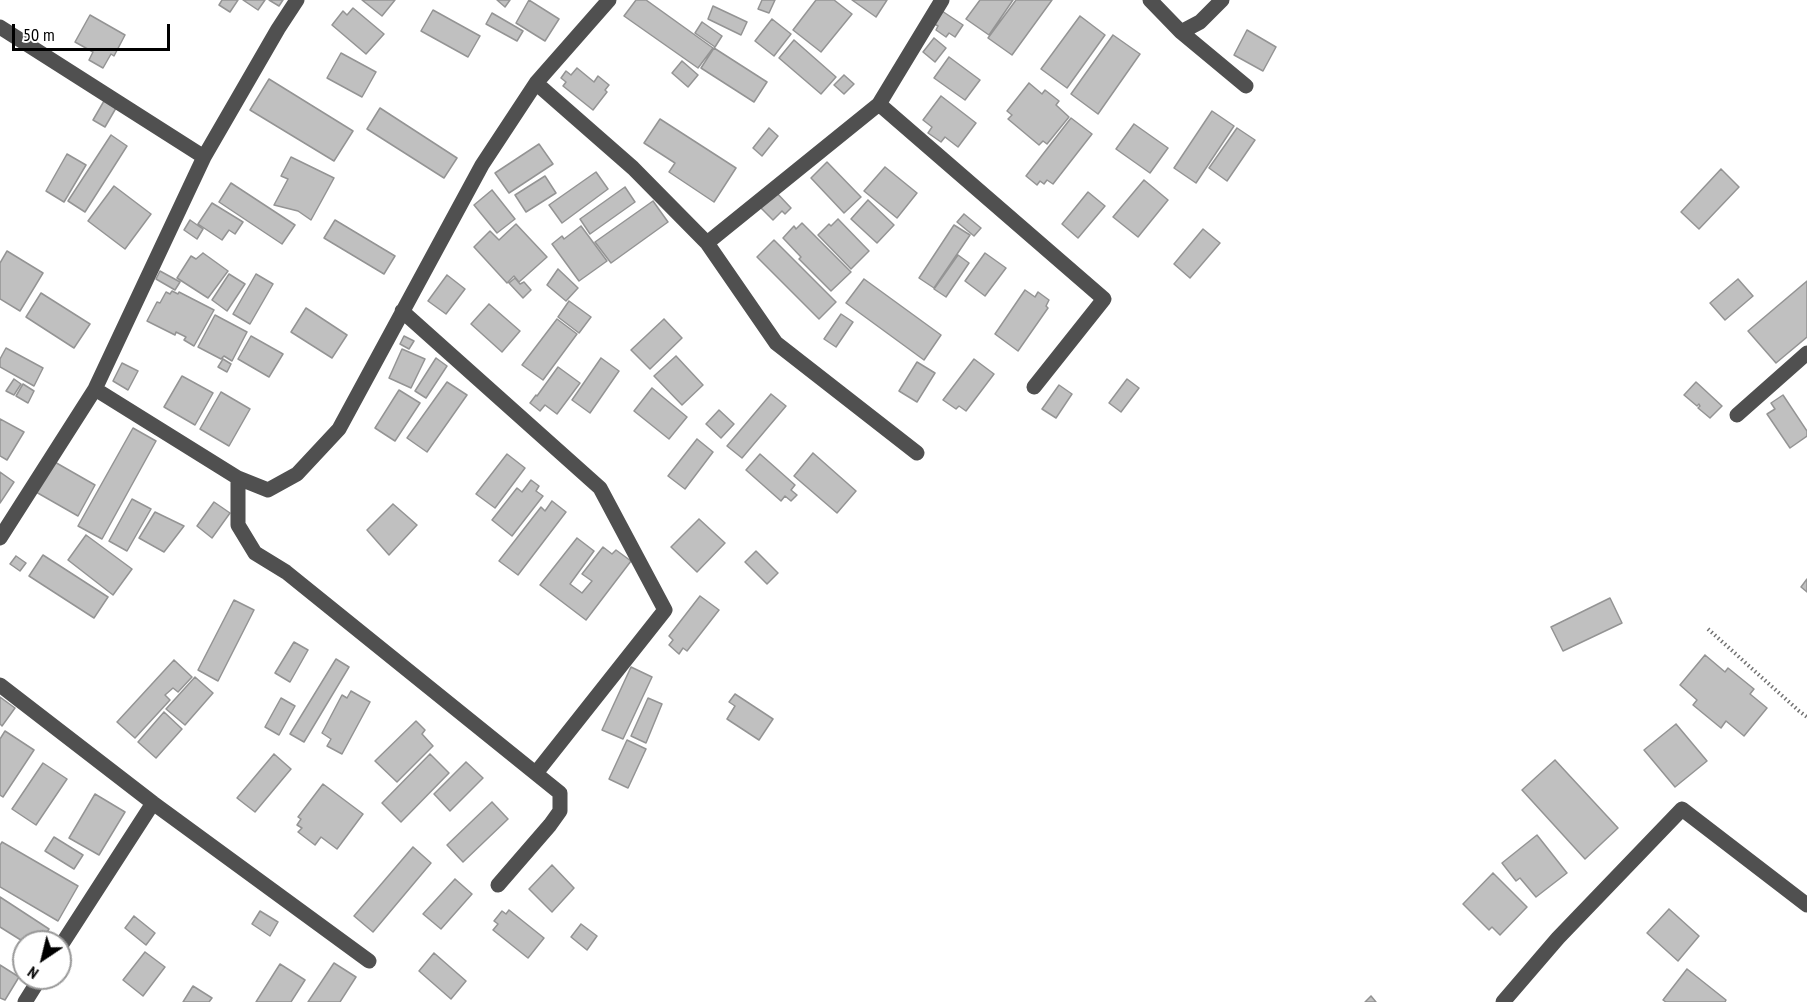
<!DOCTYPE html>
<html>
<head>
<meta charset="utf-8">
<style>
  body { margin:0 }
  #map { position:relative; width:1807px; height:1002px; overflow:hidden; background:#fff; font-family:"PT Sans Narrow",sans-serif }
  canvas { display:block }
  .north { position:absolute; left:12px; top:930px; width:60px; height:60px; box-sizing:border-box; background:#fff; border:2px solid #999; border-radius:50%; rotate:215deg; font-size:16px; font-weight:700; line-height:24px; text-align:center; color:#000 }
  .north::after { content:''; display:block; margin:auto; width:21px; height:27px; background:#000; clip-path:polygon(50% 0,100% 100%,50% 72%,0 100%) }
  .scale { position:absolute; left:12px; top:24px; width:158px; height:27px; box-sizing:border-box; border:3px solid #000; border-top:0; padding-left:8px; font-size:18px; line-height:21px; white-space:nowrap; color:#000; -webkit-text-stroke:4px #fff; paint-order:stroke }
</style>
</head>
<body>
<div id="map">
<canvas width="1807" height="1002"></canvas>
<div class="north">N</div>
<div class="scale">50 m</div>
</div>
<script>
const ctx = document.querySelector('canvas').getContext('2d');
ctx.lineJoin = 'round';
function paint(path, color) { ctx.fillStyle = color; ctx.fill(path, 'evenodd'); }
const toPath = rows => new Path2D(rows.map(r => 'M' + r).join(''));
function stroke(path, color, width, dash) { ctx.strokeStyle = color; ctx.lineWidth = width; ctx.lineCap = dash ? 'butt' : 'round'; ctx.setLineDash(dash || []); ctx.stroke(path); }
const building = toPath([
  [222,0,238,0,230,12,219,5,222,0],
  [243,0,265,0,258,10,243,0],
  [269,0,283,0,279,6,269,0],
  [362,0,395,0,382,16,362,0],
  [497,0,510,0,505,7,497,0],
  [529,0,559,19,545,41,516,23,529,0],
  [636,0,646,0,713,48,698,68,624,16,636,0],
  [762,0,775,0,769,13,758,9,762,0],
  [816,0,834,0,852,14,821,52,793,30,816,0],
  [852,0,887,0,876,17,852,0],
  [980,0,1013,0,989,35,966,19,980,0],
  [1016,0,1052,0,1012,55,988,38,1016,0],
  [713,6,747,22,741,35,708,19,713,6],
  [353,8,384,34,366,54,332,25,343,11,347,15,353,8],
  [939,9,963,25,955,37,949,33,946,37,936,30,938,26,931,22,939,9],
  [433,10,480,36,468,57,421,31,433,10],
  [492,13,523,31,517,41,486,24,492,13],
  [90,15,125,35,114,56,111,54,103,68,89,60,93,52,75,42,90,15],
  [1080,16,1105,35,1067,88,1041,69,1080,16],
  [772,19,791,34,774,56,755,41,772,19],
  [702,22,722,36,715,47,695,33,702,22],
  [1247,30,1276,47,1263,71,1234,55,1247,30],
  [1113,35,1140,54,1098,114,1071,94,1113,35],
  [934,38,946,48,935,62,923,52,934,38],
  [794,40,836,77,821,94,779,58,794,40],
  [714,48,767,82,754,102,701,68,714,48],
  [341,53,376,72,362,97,327,78,341,53],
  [949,57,980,80,965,100,934,78,949,57],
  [682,61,698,75,688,87,672,73,682,61],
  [577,68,594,82,598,76,609,85,605,90,607,92,593,110,563,86,566,82,561,78,566,71,571,75,577,68],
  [844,75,854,84,844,94,834,85,844,75],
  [269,79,353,131,334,161,250,110,269,79],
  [1029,83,1042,94,1045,90,1059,101,1056,105,1069,117,1047,144,1043,141,1039,145,1008,119,1012,115,1007,111,1029,83],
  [941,96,976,123,958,147,945,137,941,142,928,133,932,127,923,120,941,96],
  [104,101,116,108,105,127,93,120,104,101],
  [380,108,457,158,444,178,367,129,380,108],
  [1212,111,1234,126,1196,183,1174,168,1212,111],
  [1071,118,1092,134,1053,184,1047,180,1044,184,1040,181,1037,185,1026,176,1071,118],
  [660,119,736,168,714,202,669,172,675,163,644,143,660,119],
  [1134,124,1168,148,1150,173,1116,149,1134,124],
  [769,128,778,136,762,156,753,148,769,128],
  [1237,128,1255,140,1227,181,1209,168,1237,128],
  [111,135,127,146,85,212,68,201,111,135],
  [539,144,553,164,509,193,495,173,539,144],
  [67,154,86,165,64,202,46,191,67,154],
  [291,157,334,178,311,220,298,211,274,205,288,179,281,176,291,157],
  [827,162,861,197,844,213,811,178,827,162],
  [885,167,917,193,897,218,864,191,885,167],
  [1721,169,1739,187,1699,229,1681,212,1721,169],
  [596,172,608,189,562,223,549,205,596,172],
  [545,176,556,193,526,212,515,195,545,176],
  [1144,180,1168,200,1138,237,1113,217,1144,180],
  [231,183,295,225,282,244,219,202,231,183],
  [114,186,151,214,125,249,88,221,114,186],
  [625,187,635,202,590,234,580,219,625,187],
  [492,190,515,219,497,233,474,205,492,190],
  [774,190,791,208,785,214,782,211,773,220,759,206,774,190],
  [1088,192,1105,206,1078,238,1062,224,1088,192],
  [868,200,894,225,877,243,851,219,868,200],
  [653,201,668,222,611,263,595,242,653,201],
  [212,203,243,222,235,234,229,230,222,240,198,224,212,203],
  [964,214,981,228,974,236,957,222,964,214],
  [838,219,869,251,851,269,818,235,829,224,831,226,838,219],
  [190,220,203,229,197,239,184,230,190,220],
  [335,220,395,256,384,274,324,238,335,220],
  [802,223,851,272,831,291,799,259,801,257,783,238,794,226,796,229,802,223],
  [516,224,547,257,519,282,514,276,507,283,474,247,490,231,499,240,516,224],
  [954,225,970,235,934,288,919,278,954,225],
  [581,226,607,261,579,281,552,244,562,236,564,239,581,226],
  [1203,229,1220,243,1190,278,1174,264,1203,229],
  [774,240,836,302,819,319,757,257,774,240],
  [7,251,43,273,20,311,0,299,0,263,7,251],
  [203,253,228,271,208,298,177,278,191,256,196,259,203,253],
  [985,253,1006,268,985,296,965,281,985,253],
  [958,255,969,263,946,297,934,289,958,255],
  [558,269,578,288,566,301,547,285,558,269],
  [160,271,180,282,175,290,156,279,160,271],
  [229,274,245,284,227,311,212,300,229,274],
  [256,274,273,284,250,324,233,314,256,274],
  [447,275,465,289,446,314,428,301,447,275],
  [515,278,520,284,524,282,531,290,523,298,509,283,515,278],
  [864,279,941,335,924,360,846,303,864,279],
  [1738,279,1753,296,1725,320,1710,303,1738,279],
  [1807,281,1807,337,1776,363,1748,331,1807,281],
  [1025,290,1035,297,1038,292,1049,300,1046,306,1048,308,1018,351,995,334,1025,290],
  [172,291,178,294,179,292,214,310,194,346,184,340,186,337,176,332,175,335,147,321,157,302,160,303,166,292,170,294,172,291],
  [41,293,90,324,74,348,26,317,41,293],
  [569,301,591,317,579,333,558,317,569,301],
  [489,304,520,331,502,352,471,324,489,304],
  [306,308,347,335,332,358,291,332,306,308],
  [841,314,853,322,836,347,824,339,841,314],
  [215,315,247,332,232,361,224,356,221,359,198,347,215,315],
  [557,319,577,334,543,380,522,365,557,319],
  [664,319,682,338,650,369,631,350,664,319],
  [251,336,283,354,269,377,238,359,251,336],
  [404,336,414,341,409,349,400,344,404,336],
  [6,348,43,368,34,386,0,367,0,359,6,348],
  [402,349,425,359,411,388,389,378,402,349],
  [676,356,703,385,682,405,654,376,676,356],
  [436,358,447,366,426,398,415,391,436,358],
  [601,358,619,371,590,413,572,400,601,358],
  [223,359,231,364,227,372,218,367,223,359],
  [974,359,994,374,966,411,959,406,956,409,943,400,974,359],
  [917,362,935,373,917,402,899,391,917,362],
  [122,363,138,371,128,390,113,381,122,363],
  [558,367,580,383,557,414,545,405,540,411,530,403,536,395,537,396,558,367],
  [182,376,213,393,195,425,164,407,182,376],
  [14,379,21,384,14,395,6,391,14,379],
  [1127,379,1139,388,1121,412,1109,403,1127,379],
  [447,382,467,395,427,452,407,438,447,382],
  [1696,382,1722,406,1710,418,1698,408,1700,406,1699,404,1697,406,1684,395,1696,382],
  [23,384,34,391,28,403,16,396,23,384],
  [1059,385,1072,394,1056,418,1042,409,1059,385],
  [652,388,687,417,669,439,634,411,652,388],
  [399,390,420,403,395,441,375,428,399,390],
  [221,392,250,409,229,446,200,429,221,392],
  [771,394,786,406,742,458,727,446,771,394],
  [1783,395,1807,431,1807,436,1790,448,1767,414,1775,409,1771,403,1783,395],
  [719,410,734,424,721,438,706,424,719,410],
  [0,419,24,432,7,460,0,456,0,419],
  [133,428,156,441,102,539,78,526,133,428],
  [697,439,713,452,685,489,668,476,697,439],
  [813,453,856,491,837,513,794,476,813,453],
  [507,454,525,468,495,508,476,494,507,454],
  [760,454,795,485,791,490,797,495,791,501,785,496,781,501,746,470,760,454],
  [53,461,95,485,78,516,36,492,53,461],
  [0,472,14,482,0,503,0,472],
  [531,480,539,486,536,491,543,496,512,536,492,520,517,488,522,492,531,480],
  [132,499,151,509,127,551,109,541,132,499],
  [552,501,566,512,518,575,499,561,541,507,545,511,552,501],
  [214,502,230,513,212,538,197,526,214,502],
  [393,504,417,525,389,555,367,530,393,504],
  [155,512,184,526,164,552,139,538,155,512],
  [699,519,725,543,697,572,671,547,699,519],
  [86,535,132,569,113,595,68,560,86,535],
  [577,538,594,551,570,584,582,593,592,581,582,574,603,547,612,554,616,550,631,561,586,620,540,585,577,538],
  [756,551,778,573,767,584,745,562,756,551],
  [43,555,108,597,94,618,29,576,43,555],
  [16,556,26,563,20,571,10,564,16,556],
  [1807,579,1807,592,1801,587,1807,579],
  [700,596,719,610,687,651,683,648,679,654,669,645,673,640,669,636,700,596],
  [1610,598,1622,623,1563,651,1551,627,1610,598],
  [234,600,254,610,218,681,198,670,234,600],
  [294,642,308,650,290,682,275,673,294,642],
  [1705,655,1725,672,1728,668,1754,689,1750,694,1767,708,1744,736,1726,721,1721,728,1693,705,1697,700,1680,685,1705,655],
  [336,659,349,667,304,742,290,734,336,659],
  [174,660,192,677,178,692,173,688,165,695,170,700,135,738,117,722,174,660],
  [631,667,652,677,623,739,602,730,631,667],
  [195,677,213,693,185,725,166,709,195,677],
  [351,691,370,702,342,754,327,746,331,739,322,733,342,695,347,698,351,691],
  [735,694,773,719,759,740,727,719,735,706,729,702,735,694],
  [0,697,15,708,2,726,0,724,0,697],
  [281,698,295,706,279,735,265,727,281,698],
  [648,698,662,704,646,743,631,736,648,698],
  [164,712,182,729,156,758,138,742,164,712],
  [416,721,425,730,422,734,433,746,397,782,375,761,416,721],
  [1676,724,1707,761,1675,787,1644,750,1676,724],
  [5,731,34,750,3,797,0,795,0,739,5,731],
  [627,740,646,749,628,788,609,779,627,740],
  [274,754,291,769,255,812,237,798,274,754],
  [430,754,449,773,401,822,382,803,430,754],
  [1555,760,1618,828,1585,859,1522,790,1555,760],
  [466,762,483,778,450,811,434,794,466,762],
  [43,763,67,779,36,825,12,809,43,763],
  [323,784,363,814,337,849,321,837,315,845,298,832,302,828,297,825,301,819,298,817,323,784],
  [95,794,125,812,99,855,69,838,95,794],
  [492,802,508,819,463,862,447,845,492,802],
  [1537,835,1567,873,1536,897,1520,878,1516,881,1502,863,1537,835],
  [54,837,83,855,74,869,45,851,54,837],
  [2,842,78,886,58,921,0,887,0,845,2,842],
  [413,847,431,863,373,932,354,916,413,847],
  [552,865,574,888,552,912,529,889,552,865],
  [1493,873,1527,907,1500,935,1492,927,1489,930,1463,904,1493,873],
  [455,879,472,894,441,929,423,914,455,879],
  [0,897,49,929,41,942,24,942,0,927,0,897],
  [1669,909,1699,936,1678,961,1647,933,1669,909],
  [509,910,544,938,528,958,493,930,498,924,494,921,502,911,506,914,509,910],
  [260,911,278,922,270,936,252,924,260,911],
  [134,916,155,933,146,945,125,928,134,916],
  [581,924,597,936,587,950,571,937,581,924],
  [145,952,165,967,143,996,123,980,145,952],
  [434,953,466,981,451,999,419,971,434,953],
  [334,963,356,977,340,1002,308,1002,334,963],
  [280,964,305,980,291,1002,256,1002,280,964],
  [0,965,19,977,5,1000,0,998,0,965],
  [1687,969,1726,1000,1725,1002,1666,1002,1663,1000,1687,969],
  [193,986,212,998,209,1002,183,1002,193,986],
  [1371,996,1376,1002,1365,1002,1371,996]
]);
paint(building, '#c0c0c0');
stroke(building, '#949494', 1.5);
stroke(toPath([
  [1708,629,1799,711,1807,717]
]), '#727272', 4, [1.5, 3]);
stroke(toPath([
  [1150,0,1181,32,1246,86],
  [0,27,204,157,95,389,0,538],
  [1181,32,1200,22,1222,0],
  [536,83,633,168,707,243,776,343,917,453],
  [879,104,1104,299,1034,387],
  [204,157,278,29,297,0],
  [707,243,879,104,942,0],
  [402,311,600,488,665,610,536,773],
  [95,389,238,478,268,490,297,474,339,429,482,165,536,83,609,0],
  [1737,415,1807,353],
  [238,478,238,525,255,553,286,572,560,793,560,811,550,825,498,885],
  [0,685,153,803,369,961],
  [60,947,153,803],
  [25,1002,40,978],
  [1503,1002,1558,938,1682,809,1807,905]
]), '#505050', 15);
</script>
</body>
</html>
